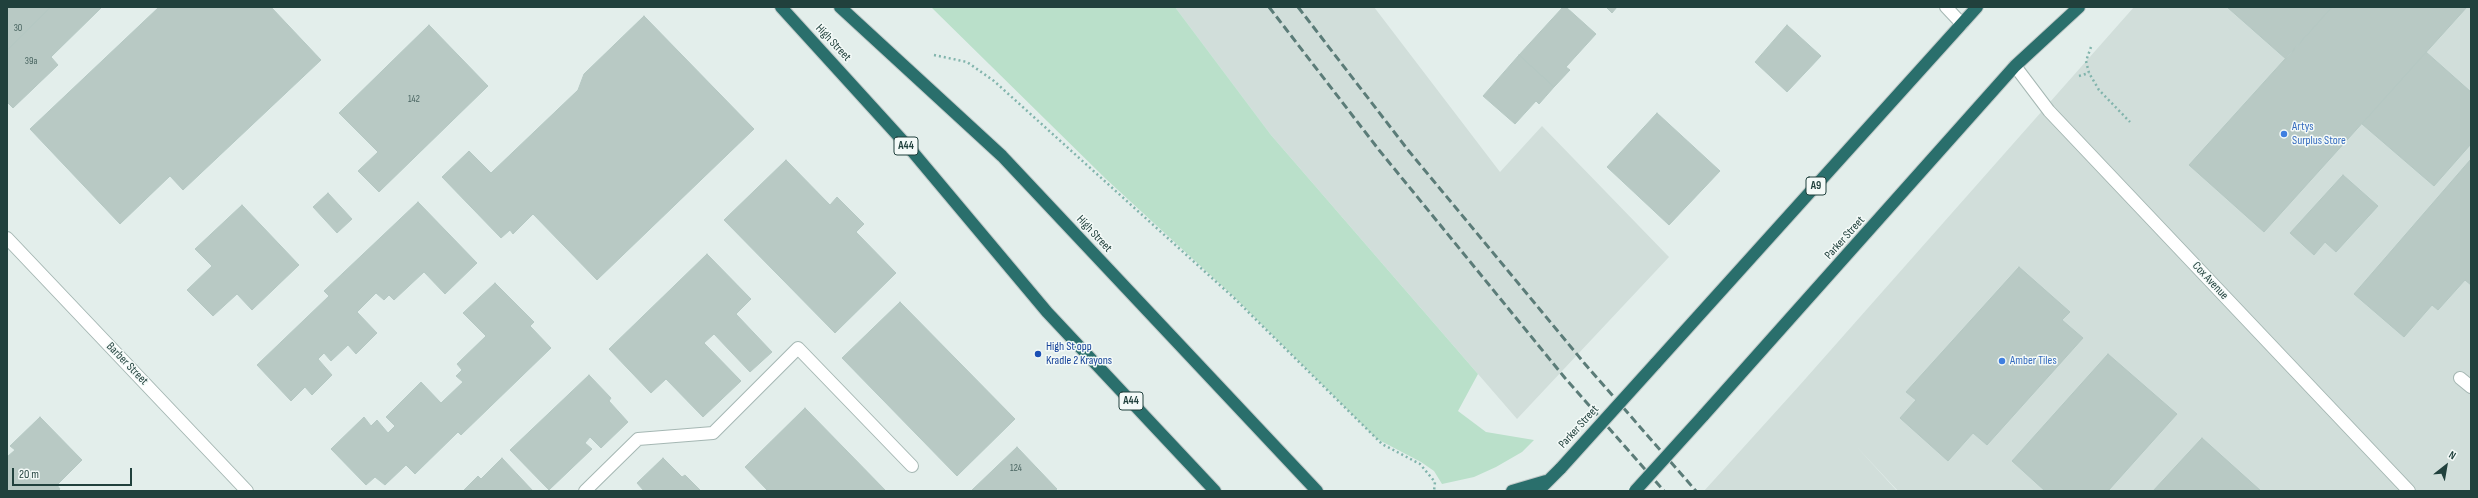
<!DOCTYPE html>
<html>
<head>
<meta charset="utf-8">
<style>
  body { margin:0 }
  #map { position:relative; width:2478px; height:498px; overflow:hidden; background:#e3eeeb; font-family:"Sofia Sans Condensed",sans-serif }
  canvas { display:block }
  .frame { position:absolute; inset:0; border:8px solid #21413d; pointer-events:none }
  .north { position:absolute; left:2426px; top:446px; width:40px; height:40px; -webkit-text-stroke:3px #f4faf8; paint-order:stroke; rotate:31deg; font-size:11px; font-weight:700; line-height:16px; text-align:center; color:#21413d }
  .north::after { content:''; display:block; margin:auto; width:14px; height:18px; background:#21413d; clip-path:polygon(50% 0,100% 100%,50% 72%,0 100%) }
  .scale { position:absolute; left:12px; top:468px; width:120px; height:18px; box-sizing:border-box; border:2px solid #21413d; border-top:0; padding-left:5px; font-size:12px; line-height:14px; white-space:nowrap; color:#21413d; -webkit-text-stroke:3px #f4faf8; paint-order:stroke }
</style>
</head>
<body>
<div id="map">
<canvas width="2478" height="498"></canvas>
<div class="frame"></div>
<div class="north">N</div>
<div class="scale">20 m</div>
</div>
<script>
const ctx = document.querySelector('canvas').getContext('2d');
ctx.lineJoin = 'round';
function paint(path, color) { ctx.fillStyle = color; ctx.fill(path, 'evenodd'); }
const toPath = rows => new Path2D(rows.map(r => 'M' + r).join(''));
function stroke(path, color, width, dash) { ctx.strokeStyle = color; ctx.lineWidth = width; ctx.lineCap = dash ? 'butt' : 'round'; ctx.setLineDash(dash || []); ctx.stroke(path); }
function label(font, color, halo, rows, align = 'center') {
  ctx.font = font + ' "Sofia Sans Condensed",sans-serif'; ctx.lineWidth = 3; ctx.setLineDash([]); ctx.textBaseline = 'middle'; ctx.strokeStyle = halo; ctx.fillStyle = color; for (const [text, x, y, turn = 0] of rows) {
    ctx.save(); ctx.translate(x, y); ctx.rotate((+turn || 0) * Math.PI / 180); ctx.textAlign = isNaN(turn) ? turn : align; if (halo) ctx.strokeText(text, 0, 0); ctx.fillText(text, 0, 0); ctx.restore();
  }
}
paint(toPath([
  [1175,7,1374,7,1500,172,1542,126,1669,257,1517,419,1271,135],
  [2134,7,2471,7,2471,491,1898,491,1856,446,1897,491,1704,491,1799,386]
]), '#d1deda');
paint(toPath([
  [931,7,1175,7,1271,135,1478,374,1458,411,1486,432,1534,440,1522,452,1496,467,1474,477,1442,484,1434,471,1421,462,1377,439,1232,295,1106,179]
]), '#bae0ca');
const building = toPath([
  [7,7,51,7,7,50,7,7],
  [51,7,102,7,51,57,58,65,13,108,7,102,7,50,51,7],
  [159,7,271,7,321,60,183,190,170,176,120,224,30,129,159,7],
  [1563,7,1566,7,1596,34,1566,67,1570,70,1554,87,1519,55,1563,7],
  [1606,7,1617,7,1612,13,1606,7],
  [2227,7,2332,7,2286,59,2227,7],
  [2332,7,2467,7,2264,232,2189,165,2332,7],
  [644,16,754,129,597,280,533,214,513,234,510,230,501,238,442,177,469,151,491,173,578,90,584,74,644,16],
  [429,25,488,86,379,192,358,171,378,152,339,113,429,25],
  [1787,25,1821,56,1787,92,1755,62,1787,25],
  [2426,52,2471,92,2471,144,2434,186,2362,124,2426,52],
  [1519,55,1554,87,1539,104,1536,101,1515,124,1483,96,1519,55],
  [1657,113,1720,171,1669,225,1607,167,1657,113],
  [2471,159,2471,285,2465,280,2438,310,2432,305,2404,337,2354,294,2471,159],
  [786,160,830,205,837,197,864,224,856,232,896,273,835,333,724,220,786,160],
  [2343,175,2378,206,2336,252,2325,242,2314,255,2290,233,2343,175],
  [328,193,352,219,337,233,313,207,328,193],
  [418,202,477,263,445,294,424,272,394,300,389,295,384,300,376,293,357,312,377,333,356,354,348,345,331,361,324,353,318,359,332,375,312,395,305,387,291,401,257,365,329,296,324,291,418,202],
  [242,205,299,265,252,310,237,294,213,316,187,290,212,266,195,249,242,205],
  [707,254,751,299,736,314,772,352,750,372,714,334,704,343,741,381,703,417,666,379,651,393,609,349,707,254],
  [2019,267,2070,312,2062,320,2083,338,1987,445,1973,433,1948,461,1900,418,1916,400,1906,392,2019,267],
  [495,283,534,322,530,326,551,348,461,435,458,432,415,474,406,465,385,485,375,477,366,485,331,449,364,417,371,426,377,420,388,433,395,426,386,417,421,382,441,403,463,382,456,376,462,370,457,364,486,336,463,313,495,283],
  [900,302,1015,419,957,476,842,358,900,302],
  [2108,354,2177,414,2108,491,2045,491,2012,461,2108,354],
  [589,375,611,398,609,401,628,422,601,448,590,437,585,443,592,449,549,490,510,450,589,375],
  [805,408,886,491,768,491,745,467,805,408],
  [40,417,82,460,57,485,60,489,58,491,7,491,7,457,15,450,10,446,40,417],
  [2202,438,2261,491,2153,491,2202,438],
  [1017,447,1057,489,1054,491,971,491,1017,447],
  [502,458,533,491,463,491,478,476,481,479,502,458],
  [663,458,682,477,685,475,701,491,644,491,637,483,663,458]
]);
paint(building, '#b8c9c4');
stroke(building, '#b5c8c3', 1);
const lane = toPath([
  [2460,378,2471,387],
  [585,491,638,439,713,433,798,348,912,466]
]);
const street = toPath([
  [1946,7,1962,24],
  [2015,66,2049,111,2409,491],
  [7,238,247,491]
]);
const highway = toPath([
  [781,7,912,151,1047,312,1215,491],
  [840,7,1002,156,1317,491],
  [1655,364,1977,7],
  [1703,416,2015,66,2079,7],
  [1542,487,1561,468],
  [1512,491,1546,481]
]);
stroke(lane, '#a5b7b3', 14);
stroke(street, '#a5b7b3', 14);
stroke(highway, '#c1cac9', 14);
stroke(toPath([
  [2091,47,2086,61,2089,73,2099,90,2130,122],
  [934,55,967,62,994,81,1234,298,1382,444,1420,464,1435,482,1434,491],
  [2079,76,2089,73]
]), '#81b4ac', 2.5, [2, 3]);
stroke(lane, '#fff', 12);
stroke(street, '#fff', 12);
stroke(highway, '#2a6f6c', 12);
stroke(toPath([
  [1269,7,1379,150,1565,378,1664,491],
  [1298,7,1408,150,1585,364,1696,491]
]), '#5b7c78', 3, [8, 4]);
const highwayBridge = toPath([
  [1561,468,1655,364],
  [1635,491,1703,416]
]);
stroke(highwayBridge, '#c1cac9', 14, []);
stroke(highwayBridge, '#2a6f6c', 12);
for (const [x, y, r, color] of [
  [2284,134,4,"#3f7fe0"],
  [1038,354,4,"#1a4fb4"],
  [2002,361,4,"#3f7fe0"]
]) { const dot = new Path2D(); dot.arc(x, y, r, 0, 2 * Math.PI); ctx.fillStyle = color; ctx.fill(dot); stroke(dot, '#f4faf8', 1.5); }
label('10px', '#47635f', null, [
  ["30",18,28],
  ["39a",31,61],
  ["142",414,99],
  ["124",1016,468]
]);
for (const [x, y, w] of [
  [906,146,24],
  [1816,186,20],
  [1131,401,24]
]) { const box = new Path2D(); box.roundRect(x - w / 2, y - 9, w, 18, 3); ctx.fillStyle = '#f4faf8'; ctx.fill(box); stroke(box, '#21413d', 1); }
label('bold 11px', '#21413d', null, [
  ["A44",906,146],
  ["A9",1816,186],
  ["A44",1131,401]
]);
label('12px', '#21413d', '#f4faf8', [
  ["High Street",833,43,47],
  ["High Street",1094,234,47],
  ["Parker Street",1845,238,-48],
  ["Cox Avenue",2210,281,47],
  ["Barber Street",127,364,46],
  ["Parker Street",1579,427,-48]
]);
label('12px', '#366cbe', '#f4faf8', [
  ["Artys",2292,127],
  ["Surplus Store",2292,141],
  ["Amber Tiles",2010,361]
], 'left');
label('12px', '#164399', '#f4faf8', [
  ["High St opp",1046,347],
  ["Kradle 2 Krayons",1046,361]
], 'left');
</script>
</body>
</html>
